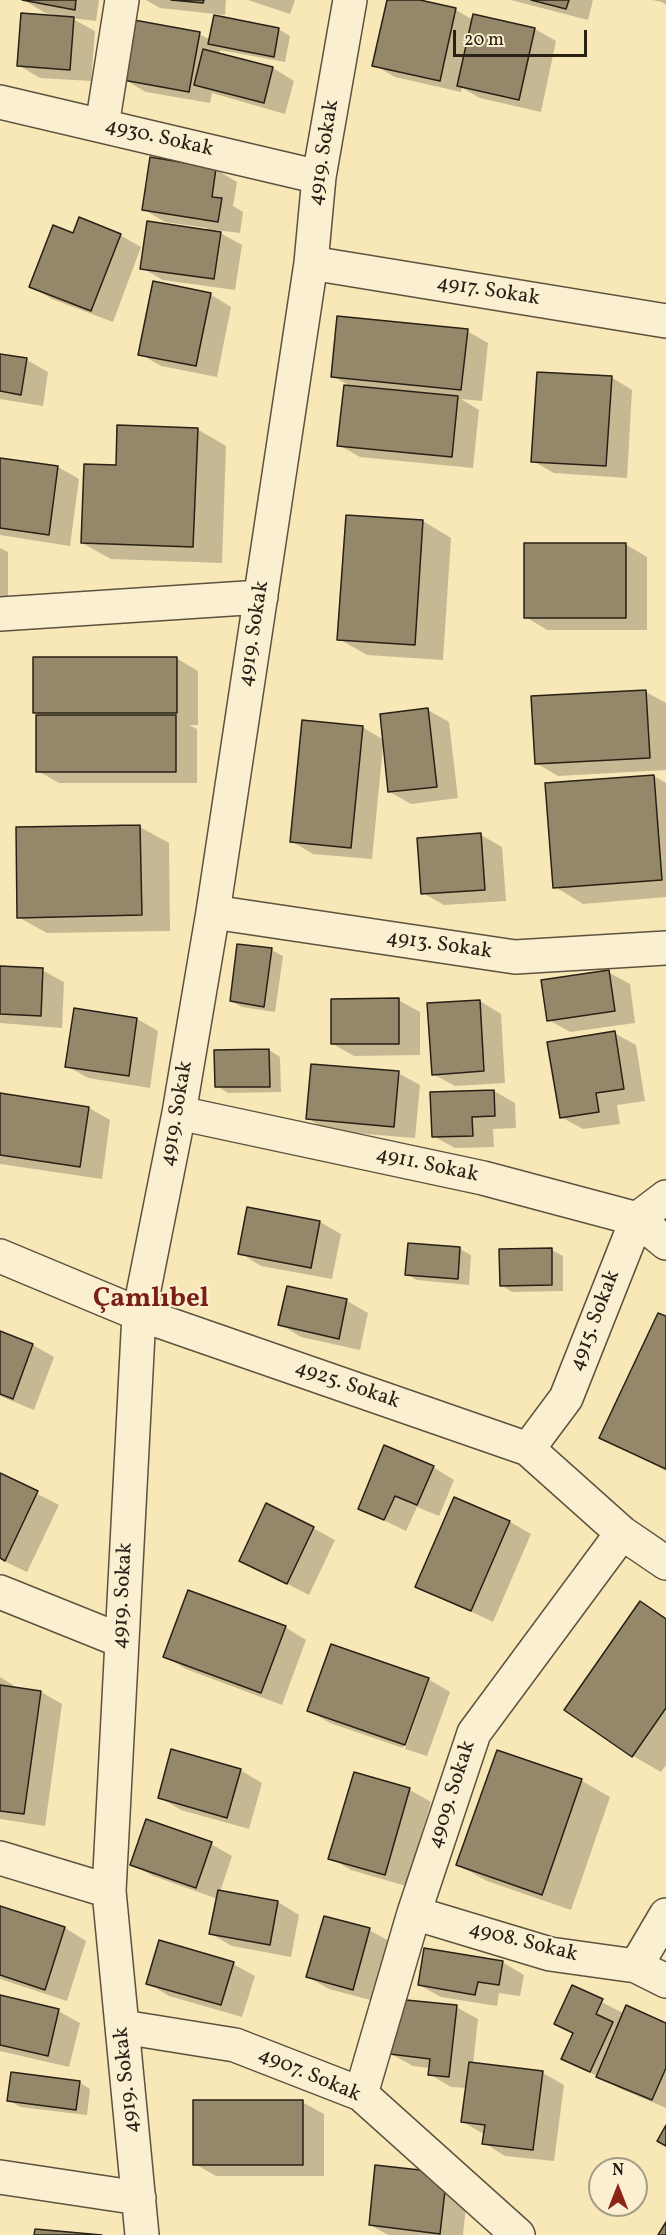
<!DOCTYPE html>
<html>
<head>
<meta charset="utf-8">
<style>
  body { margin:0 }
  #map { position:relative; width:666px; height:2235px; overflow:hidden; background:#f8e7b7; font-family:Vollkorn,serif }
  canvas { display:block }
  .north { position:absolute; left:588px; top:2157px; width:60px; height:60px; box-sizing:border-box; background:#faefd0; border:2px solid #a69c86; border-radius:50%; rotate:0deg; font-size:16px; font-weight:700; line-height:24px; text-align:center; color:#292016 }
  .north::after { content:''; display:block; margin:auto; width:21px; height:27px; background:#8f2418; clip-path:polygon(50% 0,100% 100%,50% 72%,0 100%) }
  .scale { position:absolute; left:453px; top:30px; width:134px; height:27px; box-sizing:border-box; border:3px solid #292016; border-top:0; padding-left:8px; font-size:18px; line-height:21px; white-space:nowrap; color:#292016; -webkit-text-stroke:4px #faefd0; paint-order:stroke }
</style>
</head>
<body>
<div id="map">
<canvas width="666" height="2235"></canvas>
<div class="north">N</div>
<div class="scale">20 m</div>
</div>
<script>
const ctx = document.querySelector('canvas').getContext('2d');
ctx.lineJoin = 'round';
function paint(path, color) { ctx.fillStyle = color; ctx.fill(path, 'evenodd'); }
const toPath = rows => new Path2D(rows.map(r => 'M' + r).join(''));
function stroke(path, color, width, dash) { ctx.strokeStyle = color; ctx.lineWidth = width; ctx.lineCap = dash ? 'butt' : 'round'; ctx.setLineDash(dash || []); ctx.stroke(path); }
function label(font, color, halo, rows, align = 'center') {
  ctx.font = font + ' Vollkorn,serif'; ctx.lineWidth = 4.5; ctx.setLineDash([]); ctx.textBaseline = 'middle'; ctx.strokeStyle = halo; ctx.fillStyle = color; for (const [text, x, y, turn = 0] of rows) {
    ctx.save(); ctx.translate(x, y); ctx.rotate((+turn || 0) * Math.PI / 180); ctx.textAlign = isNaN(turn) ? turn : align; if (halo) ctx.strokeText(text, 0, 0); ctx.fillText(text, 0, 0); ctx.restore();
  }
}
paint(toPath([
  [24,0,99,0,96,21,71,18,95,31,91,81,40,78,18,65,54,15,45,13],
  [146,0,226,0,225,15,160,8],
  [248,0,295,0,290,14],
  [389,0,413,0,456,10,473,20,474,15,535,29,556,41,541,112,480,98,462,88,461,92,395,77,374,65],
  [511,0,593,0,588,20],
  [652,0,666,0,666,5,662,2],
  [278,29,290,36,285,62,220,50,219,55,273,68,294,81,285,114,212,93,210,103,146,92,125,80,199,34,211,40],
  [215,169,237,182,233,206,243,212,240,233,215,230,242,245,235,290,163,280,142,268,207,231,207,228,165,222,143,209],
  [73,235,120,235,141,247,113,322,52,299,30,286],
  [210,294,231,307,217,377,161,366,140,354],
  [467,331,488,343,482,401,461,399,479,410,473,468,360,457,339,445,352,387,332,376],
  [0,355,27,360,48,372,43,406,0,399],
  [611,377,632,390,627,478,554,473,533,461],
  [197,429,226,446,222,563,111,559,82,543,117,466],
  [0,460,58,467,79,479,70,546,0,535],
  [423,521,451,538,443,660,367,655,339,639],
  [625,544,647,557,647,630,547,630,526,617],
  [0,548,8,552,8,618,0,618],
  [176,658,198,671,198,725,189,725,197,729,197,783,59,783,38,771,43,717,35,712],
  [646,692,666,703,666,770,558,776,536,763],
  [428,710,449,722,458,798,411,804,390,792,383,746,372,859,313,854,291,841,362,727,384,740],
  [654,776,666,783,666,897,583,904,555,887],
  [140,827,169,843,170,931,47,933,18,917,17,829],
  [481,835,502,847,506,901,444,905,423,893],
  [271,950,283,956,275,1012,242,1007,231,1001],
  [0,968,42,970,64,982,62,1028,0,1023],
  [608,972,630,984,635,1023,570,1032,549,1020],
  [398,1000,420,1012,420,1055,354,1056,333,1044],
  [480,1001,501,1014,505,1083,455,1086,433,1074],
  [75,1010,137,1019,158,1031,150,1088,88,1078,67,1066],
  [614,1033,636,1045,645,1101,617,1105,620,1124,583,1129,561,1117],
  [269,1050,280,1057,281,1092,228,1093,217,1086],
  [398,1073,420,1085,415,1138,329,1131,307,1118],
  [494,1091,515,1103,516,1128,493,1129,494,1147,455,1148,433,1136],
  [0,1095,89,1108,110,1120,102,1179,0,1164],
  [320,1222,341,1234,332,1279,261,1266,240,1253],
  [409,1245,460,1249,471,1255,469,1285,417,1280,406,1274],
  [552,1250,563,1256,563,1291,512,1292,501,1285],
  [288,1288,347,1301,368,1313,360,1350,301,1337,280,1324],
  [666,1318,666,1471,601,1437],
  [0,1332,33,1345,54,1357,34,1410,0,1396],
  [433,1467,454,1480,439,1516,417,1507,406,1531,359,1508],
  [0,1475,59,1505,27,1572,0,1559],
  [455,1499,510,1522,531,1534,493,1622,417,1586],
  [313,1528,335,1540,309,1595,241,1560],
  [641,1603,666,1618,666,1765,661,1772,633,1756],
  [285,1627,306,1640,282,1705,186,1669,165,1656],
  [0,1677,13,1685,13,1688,41,1692,62,1704,45,1826,0,1819],
  [428,1679,450,1692,427,1756,405,1749,429,1681,426,1681,403,1748,330,1723,309,1711],
  [498,1752,582,1781,610,1797,571,1910,487,1881,458,1865],
  [240,1770,262,1783,249,1829,181,1810,159,1797],
  [355,1774,410,1790,431,1802,406,1886,351,1870,330,1858],
  [211,1844,232,1856,220,1892,278,1902,299,1915,291,1957,232,1946,211,1934,218,1899,153,1876,132,1864],
  [0,1907,65,1928,86,1941,67,2001,0,1979],
  [369,1930,391,1942,374,2001,329,1989,308,1977],
  [502,1962,524,1975,520,1996,499,1993,497,2006,441,1997,419,1985],
  [233,1964,255,1976,242,2017,169,1996,148,1983],
  [572,1987,625,2014,666,2024,666,2108,619,2088,563,2058,574,2034,556,2023],
  [0,1997,58,2011,80,2023,69,2067,0,2051],
  [456,2007,478,2019,473,2064,543,2073,564,2085,554,2161,505,2156,484,2143,485,2135,463,2122,467,2088,451,2087,429,2074,430,2068,413,2066,391,2054],
  [79,2082,90,2089,87,2115,20,2107,9,2100],
  [302,2102,324,2114,324,2176,216,2176,195,2164],
  [447,2174,468,2187,463,2235,388,2235,370,2225]
]), '#0003');
const building = toPath([
  [22,0,76,0,75,10,22,0],
  [171,0,204,0,203,3,171,0],
  [387,0,420,0,456,8,440,81,372,66,387,0],
  [531,0,569,0,566,9,531,0],
  [21,13,74,17,70,70,17,66,21,13],
  [473,14,535,28,519,100,457,86,473,14],
  [214,15,279,28,274,57,208,44,214,15],
  [134,20,200,32,189,92,123,80,134,20],
  [203,49,273,67,264,103,194,85,203,49],
  [150,157,216,168,212,197,222,198,218,222,142,210,150,157],
  [79,217,121,234,91,311,29,287,53,225,73,233,79,217],
  [147,221,221,232,214,279,140,269,147,221],
  [153,281,211,293,196,366,138,355,153,281],
  [337,316,468,329,461,390,331,377,337,316],
  [0,354,27,358,21,395,0,391,0,354],
  [537,372,612,376,606,466,531,462,537,372],
  [344,385,458,396,452,457,337,446,344,385],
  [117,425,198,428,193,547,81,543,84,464,116,465,117,425],
  [0,458,58,466,49,535,0,528,0,458],
  [346,515,423,520,415,645,337,640,346,515],
  [524,543,626,543,626,618,524,618,524,543],
  [33,657,177,657,177,713,33,713,33,657],
  [646,690,650,758,535,764,531,696,646,690],
  [428,708,437,787,388,792,380,714,428,708],
  [36,715,176,715,176,772,36,772,36,715],
  [302,720,363,726,351,848,290,842,302,720],
  [654,775,662,880,553,888,545,783,654,775],
  [140,825,142,915,17,918,16,827,140,825],
  [481,833,485,890,421,894,417,838,481,833],
  [237,944,272,948,264,1007,230,1001,237,944],
  [0,966,43,968,41,1016,0,1014,0,966],
  [609,970,615,1011,547,1021,541,980,609,970],
  [399,998,399,1044,331,1044,331,999,399,998],
  [480,1000,484,1071,432,1075,427,1003,480,1000],
  [74,1008,137,1018,129,1076,65,1067,74,1008],
  [615,1031,624,1089,596,1093,599,1112,560,1118,547,1042,615,1031],
  [269,1049,270,1087,215,1087,214,1050,269,1049],
  [311,1064,399,1071,394,1127,306,1119,311,1064],
  [494,1090,495,1116,472,1117,473,1136,432,1137,430,1092,494,1090],
  [0,1093,89,1107,80,1167,0,1155,0,1093],
  [247,1207,320,1221,311,1268,238,1254,247,1207],
  [408,1243,460,1247,458,1279,405,1275,408,1243],
  [552,1248,552,1285,500,1286,499,1249,552,1248],
  [287,1286,347,1299,339,1339,278,1325,287,1286],
  [658,1313,666,1316,666,1469,599,1438,658,1313],
  [0,1331,33,1344,13,1399,0,1394,0,1331],
  [384,1445,434,1466,417,1505,395,1496,384,1520,358,1509,384,1445],
  [0,1473,38,1491,5,1561,0,1558,0,1473],
  [454,1497,510,1521,471,1611,415,1587,454,1497],
  [266,1503,314,1527,287,1584,239,1561,266,1503],
  [188,1590,286,1626,261,1693,163,1657,188,1590],
  [640,1601,666,1619,666,1708,632,1757,564,1710,640,1601],
  [331,1644,429,1678,405,1745,307,1711,331,1644],
  [0,1685,41,1691,24,1814,0,1811,0,1685],
  [171,1749,241,1769,227,1818,158,1798,171,1749],
  [497,1750,582,1779,542,1895,456,1865,497,1750],
  [354,1772,410,1788,385,1875,328,1859,354,1772],
  [146,1819,212,1842,196,1888,130,1865,146,1819],
  [218,1890,278,1901,270,1945,209,1934,218,1890],
  [0,1906,65,1927,45,1990,0,1975,0,1906],
  [324,1916,370,1928,353,1990,306,1977,324,1916],
  [159,1940,234,1962,221,2005,146,1984,159,1940],
  [424,1948,503,1961,499,1985,478,1982,475,1995,418,1985,424,1948],
  [572,1985,603,1999,596,2014,613,2022,590,2072,561,2059,573,2033,554,2024,572,1985],
  [0,1995,59,2009,48,2056,0,2045,0,1995],
  [396,1999,457,2005,449,2077,428,2075,430,2059,390,2054,396,1999],
  [626,2005,666,2023,666,2068,652,2100,596,2077,626,2005],
  [469,2062,543,2071,533,2150,482,2144,485,2125,461,2122,469,2062],
  [11,2072,80,2081,76,2110,7,2101,11,2072],
  [193,2100,303,2100,303,2165,193,2165,193,2100],
  [666,2125,666,2146,657,2141,666,2125],
  [375,2165,447,2173,440,2234,369,2225,375,2165],
  [666,2222,666,2235,658,2235,666,2222],
  [35,2229,102,2235,34,2235,35,2229]
]);
paint(building, '#95876a');
stroke(building, '#292016', 1.5);
const minor = toPath([
  [0,102,319,177],
  [102,126,122,0],
  [311,263,666,321],
  [0,614,261,597],
  [213,912,515,957,666,948],
  [179,1113,483,1178,637,1219,666,1243],
  [0,1256,139,1314,528,1449,622,1533,666,1563],
  [528,1449,566,1398,637,1219,666,1197],
  [0,1592,122,1641],
  [0,1858,109,1891],
  [414,1913,550,1954,636,1966,666,1981],
  [636,1966,666,1915],
  [123,2027,235,2045,361,2094,518,2235],
  [361,2094,414,1913,474,1733,622,1533],
  [0,2177,139,2198],
  [142,2235,109,1891,139,1314,179,1113,213,912,311,263,319,177,350,0]
]);
stroke(minor, '#5d523e', 36);
stroke(minor, '#faefd0', 33);
label('21px', '#292016', '#faefd0', [
  ["4930. Sokak",159,139,13],
  ["4919. Sokak",325,153,-81],
  ["4917. Sokak",488,292,9],
  ["4919. Sokak",255,634,-81],
  ["4913. Sokak",439,946,8],
  ["4919. Sokak",178,1114,-80],
  ["4911. Sokak",427,1166,12],
  ["4915. Sokak",596,1321,-69],
  ["4925. Sokak",347,1386,19],
  ["4919. Sokak",124,1596,-87],
  ["4909. Sokak",453,1795,-72],
  ["4908. Sokak",523,1943,14],
  ["4907. Sokak",309,2076,23],
  ["4919. Sokak",128,2080,-96]
]);
label('bold 27px', '#7a1f14', '#faefd0', [
  ["Çamlıbel",151,1301]
]);
</script>
</body>
</html>
